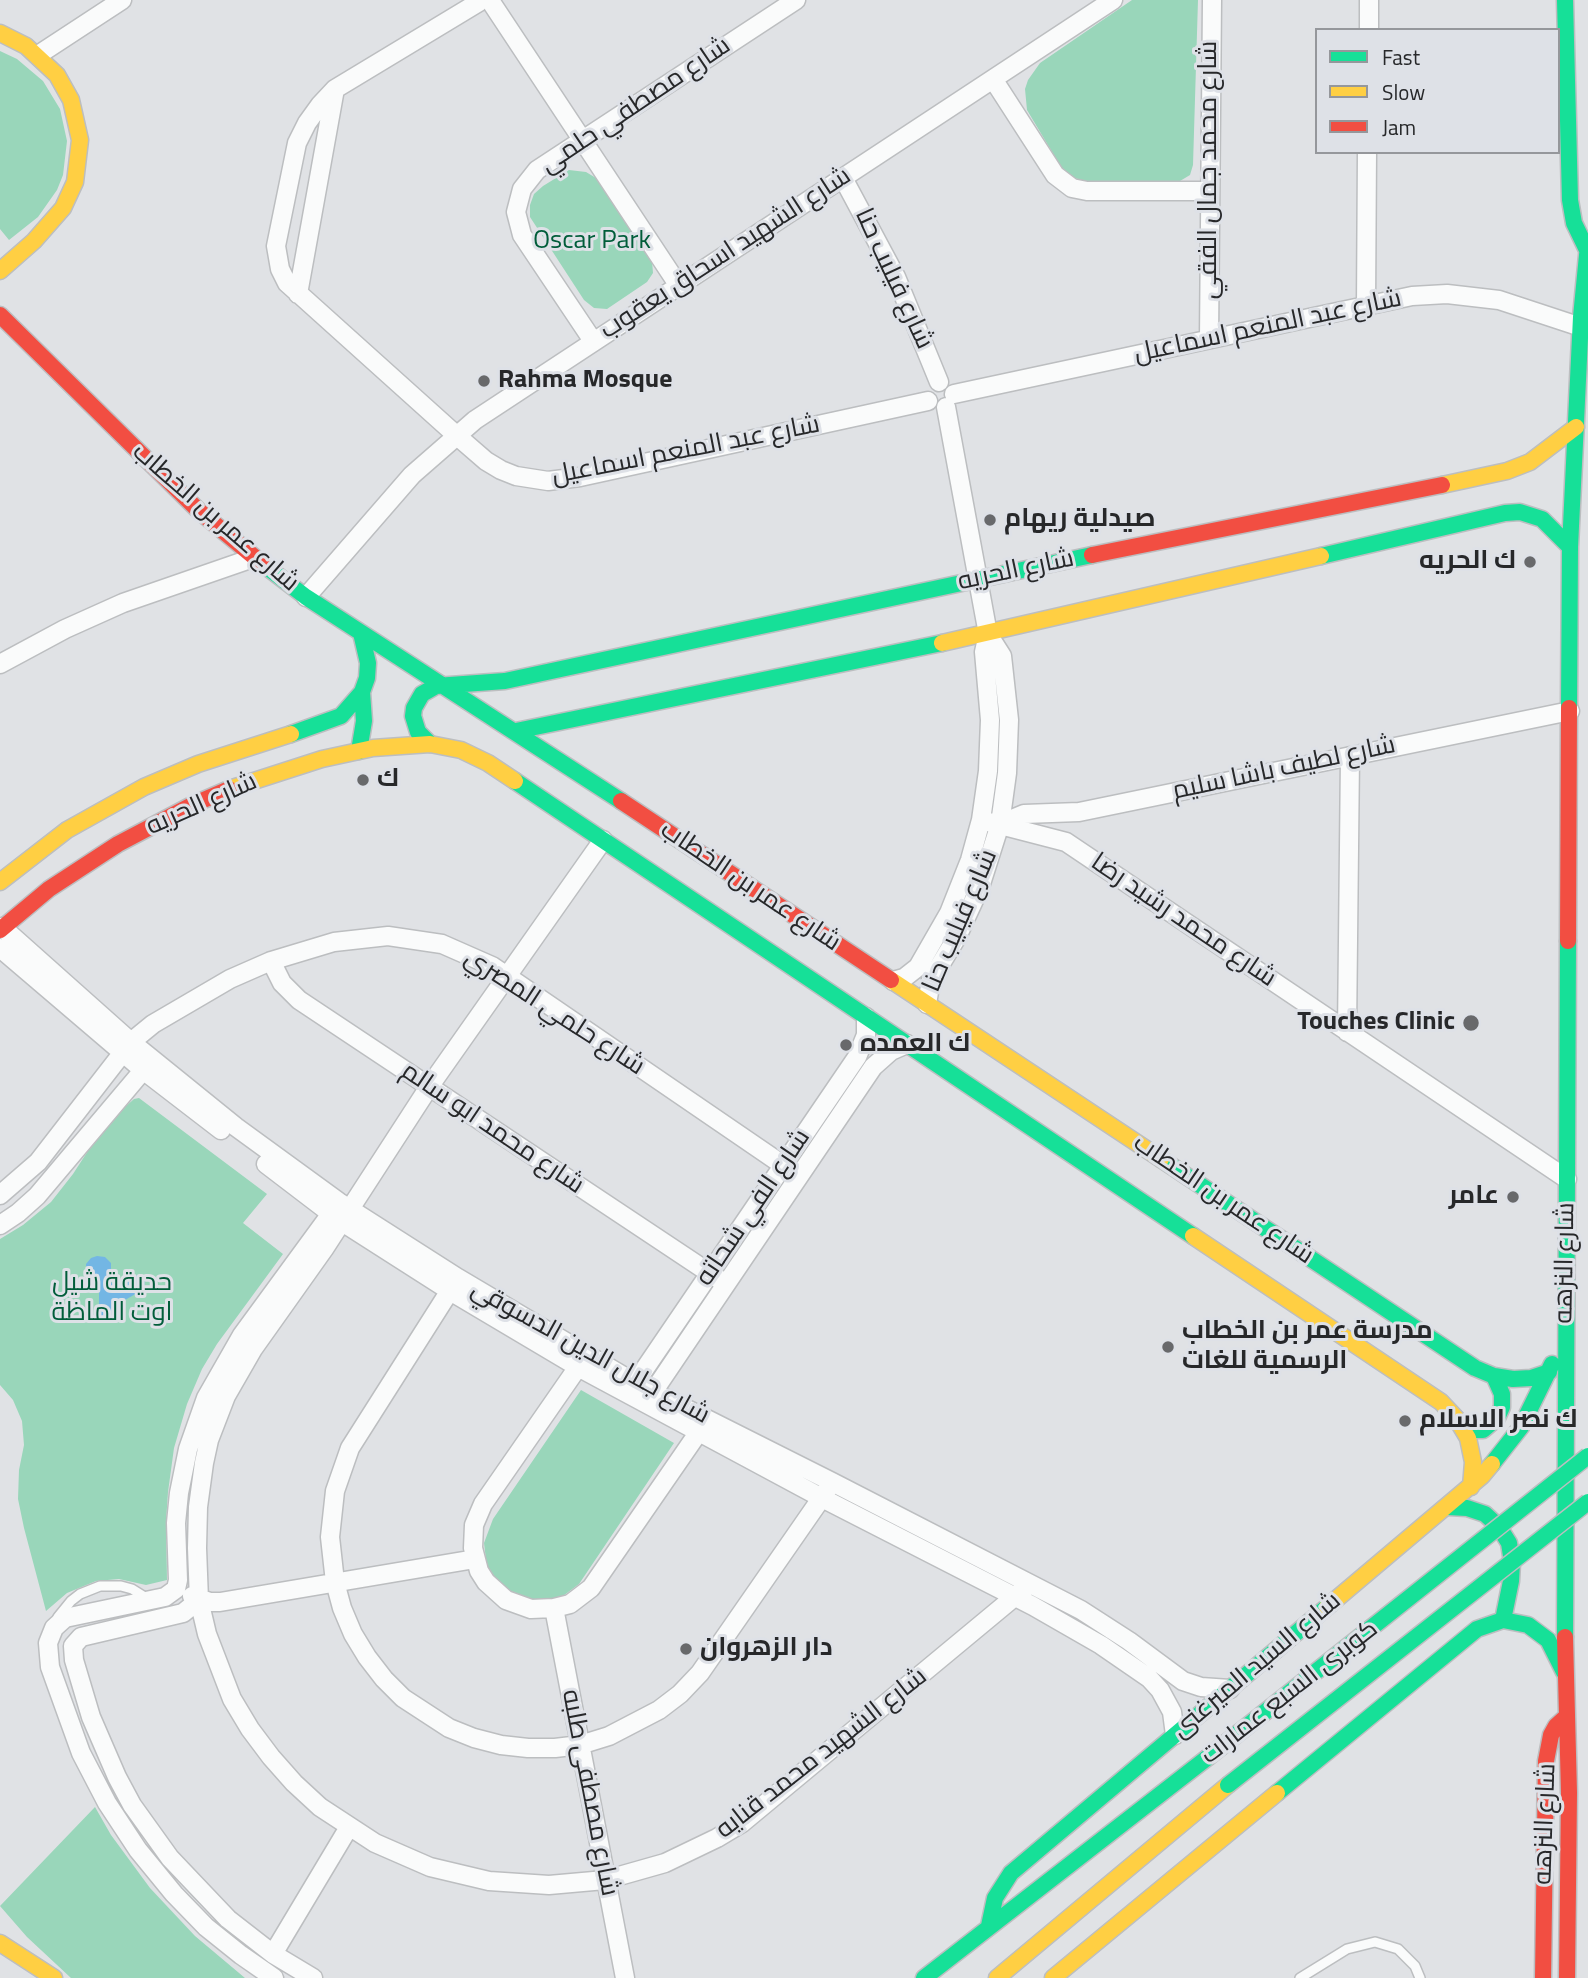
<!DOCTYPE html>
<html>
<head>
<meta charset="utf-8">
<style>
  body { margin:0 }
  #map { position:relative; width:1588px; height:1978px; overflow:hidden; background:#e0e2e5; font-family:"Titillium Web",sans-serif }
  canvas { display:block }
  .legend { position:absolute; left:1315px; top:28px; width:245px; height:126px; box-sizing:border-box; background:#dee1e7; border:2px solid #95979b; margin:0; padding:9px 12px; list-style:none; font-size:21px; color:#27282a }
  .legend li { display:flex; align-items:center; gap:14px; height:35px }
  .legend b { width:35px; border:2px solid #95979b }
</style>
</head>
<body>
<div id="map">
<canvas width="1588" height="1978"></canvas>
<ul class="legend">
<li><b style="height:9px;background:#16e098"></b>Fast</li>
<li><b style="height:9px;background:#ffcf43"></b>Slow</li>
<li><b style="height:9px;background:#f24e42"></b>Jam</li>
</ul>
</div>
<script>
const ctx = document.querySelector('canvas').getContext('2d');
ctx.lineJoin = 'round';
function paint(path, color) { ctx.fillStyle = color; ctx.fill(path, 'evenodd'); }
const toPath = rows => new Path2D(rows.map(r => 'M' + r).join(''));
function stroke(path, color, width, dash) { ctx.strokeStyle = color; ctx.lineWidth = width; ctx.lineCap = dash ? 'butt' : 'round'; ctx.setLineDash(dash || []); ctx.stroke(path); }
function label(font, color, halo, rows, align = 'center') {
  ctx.font = font + ' "Titillium Web",Cairo,sans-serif'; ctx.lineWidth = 6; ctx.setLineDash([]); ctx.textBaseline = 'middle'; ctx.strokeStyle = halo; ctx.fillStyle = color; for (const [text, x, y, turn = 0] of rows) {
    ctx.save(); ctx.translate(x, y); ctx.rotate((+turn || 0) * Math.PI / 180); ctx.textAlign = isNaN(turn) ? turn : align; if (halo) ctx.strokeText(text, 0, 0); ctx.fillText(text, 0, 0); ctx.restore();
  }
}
paint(toPath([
  [1132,0,1198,0,1193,165,1190,175,1180,181,1085,181,1074,178,1061,167,1027,110,1025,89,1028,80,1040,63],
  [0,51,17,59,43,81,60,109,67,141,63,175,57,190,38,217,9,240,0,229],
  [569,170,586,172,596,178,652,261,653,273,647,282,607,309,594,308,584,300,530,217,530,205,534,194,543,186],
  [139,1098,267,1194,243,1223,283,1254,217,1344,202,1369,187,1404,174,1448,168,1492,166,1522,167,1580,146,1585,119,1579,96,1581,67,1593,46,1611,24,1528,18,1499,19,1470,24,1445,22,1421,13,1400,0,1385,0,1239,23,1225,51,1202,73,1174,95,1140,116,1115,134,1099],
  [581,1390,674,1443,579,1584,559,1599,535,1603,511,1596,493,1579,487,1568,484,1543,493,1519],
  [95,1807,111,1835,150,1888,195,1936,245,1978,71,1978,27,1937,0,1906]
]), '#99d6ba');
paint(toPath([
  [97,1256,105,1257,111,1263,111,1282,115,1287,123,1287,133,1275,139,1275,145,1280,144,1289,125,1300,120,1316,114,1322,105,1322,99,1317,99,1290,86,1273,86,1264,91,1258]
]), '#73b6e4');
const lane = toPath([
  [58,1617,71,1601,80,1594,100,1586,121,1586,132,1589,148,1599],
  [1300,1978,1347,1949,1375,1942,1398,1949,1415,1966,1420,1978]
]);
const street = toPath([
  [479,2,335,89,320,105,307,123,297,143,276,246,280,269,287,283,456,435,486,461,501,470,516,476,548,481,580,477,928,401],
  [493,5,679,286],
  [1369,30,1369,0],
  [38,55,122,0],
  [993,79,1055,175,1072,188,1087,191,1210,191],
  [843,178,896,277,939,382],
  [298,294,335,89],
  [1366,305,1367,152],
  [1209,339,1212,0],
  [593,341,522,235,516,212,522,189,537,170,796,0],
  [954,394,1412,296,1447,294,1499,300,1581,327],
  [306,597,412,475,475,420,1113,0],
  [0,664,65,629,123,603,253,558],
  [981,820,1066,842,1567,1179],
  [1000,824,1024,814,1079,812,1570,711],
  [603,840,429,1087,324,1249,253,1349,226,1396,209,1440,204,1463,198,1507,197,1548,199,1600,207,1634,232,1699,250,1729,271,1757,294,1783,320,1807,375,1843,430,1867,489,1881,549,1885,605,1880,665,1863,717,1838,742,1823,1030,1584],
  [2,927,131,1042,236,1127,339,1202,458,1278,635,1383,832,1482,1081,1610,1129,1641,1183,1681,1201,1687,1230,1689],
  [0,948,143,1070,221,1130],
  [271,961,282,983,299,1000,726,1284],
  [893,981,904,978,918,967,949,913,970,860,981,820,988,771,990,720,984,652,988,634,946,407],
  [927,1004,931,980,957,937,980,887,1000,824,1007,773,1009,720,1002,656,988,634],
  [1347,1032,1350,756],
  [266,1164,342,1222,450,1291,578,1367,822,1498,1033,1606,1101,1645,1149,1678,1160,1690,1172,1712,1175,1735],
  [0,1195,38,1162,131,1042,153,1024,230,979,271,961,334,942,388,936,442,944,492,966,799,1176],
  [0,1225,18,1213,37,1196,151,1061],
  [456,1281,350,1448,335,1491,330,1537,335,1582,342,1608,353,1634,367,1657,384,1679,403,1698,449,1728,474,1738,501,1745,528,1748,555,1748,580,1745,609,1736,659,1710,680,1694,700,1673,827,1490],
  [578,1367,483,1504,474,1525,473,1548,479,1571,486,1582,506,1600,531,1609,554,1608,570,1604,591,1588,698,1433],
  [629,1392,857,1057,866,1035,866,1017],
  [647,1401,873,1067,891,1051,907,1044],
  [176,1589,165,1597,65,1618,54,1628,48,1643,50,1667,81,1753,107,1803,138,1850,174,1894,206,1927,241,1955,274,1978],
  [176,1589,178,1580,176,1523,179,1493,188,1449,206,1398,242,1335,338,1204],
  [192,1596,210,1602,220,1602,475,1559],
  [199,1600,183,1613,81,1637,73,1646,74,1660,91,1717,117,1777,132,1805,170,1858,228,1919,273,1954,313,1978],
  [554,1608,625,1978],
  [273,1954,349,1827]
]);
const fast = toPath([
  [1565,0,1570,200,1574,223,1588,252],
  [1321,556,1505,513,1520,512,1542,519,1570,547],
  [264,565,306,597,621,801],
  [1569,708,1570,547,1581,317,1588,245],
  [516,731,942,643],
  [291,734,341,716,362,692,367,678,368,663,361,633],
  [430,744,418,732,413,716,414,708,422,694,436,686,505,681,1092,555],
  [359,751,364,721,362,692],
  [515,781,1193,1236],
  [1161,1159,1475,1368,1494,1376,1513,1379,1531,1378,1549,1372],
  [1464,1430,1483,1430,1497,1418,1502,1407,1502,1394,1494,1376],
  [1492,1464,1521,1427,1552,1364],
  [1448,1507,1467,1508,1485,1514,1499,1527,1509,1543,1512,1562,1511,1581,1503,1620],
  [1565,1637,1568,941],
  [1277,1793,1477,1629,1503,1620,1528,1625,1548,1640,1564,1672],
  [989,1926,995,1898,1011,1873,1327,1607],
  [924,1978,1207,1758]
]);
const slow = toPath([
  [0,33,26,46,57,75,71,100,80,140,75,182,63,208,34,241,0,271],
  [1442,485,1507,471,1530,462,1576,427],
  [942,643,1321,556],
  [229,789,322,759,373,748,430,744,461,750,488,763,515,781],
  [0,882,67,830,144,787,198,764,291,734],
  [891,980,1161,1159],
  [1193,1236,1441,1402,1456,1418,1468,1438,1473,1462,1471,1487],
  [1327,1607,1482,1476,1492,1464],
  [0,1943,54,1978],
  [997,1978,1228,1785],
  [1053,1978,1277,1793]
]);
const jam = toPath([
  [0,315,199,511,264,565],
  [1092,555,1442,485],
  [621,801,891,980],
  [0,930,49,889,118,844,192,805,229,789],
  [1568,941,1569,708],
  [1565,1637,1569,1793,1567,1978],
  [1543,1978,1546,1761,1551,1735,1556,1726,1567,1716]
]);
stroke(lane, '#bcbec0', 12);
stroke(street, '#bcbec0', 21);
stroke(fast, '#bcbec0', 19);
stroke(slow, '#bcbec0', 19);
stroke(jam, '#bcbec0', 19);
stroke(lane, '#fafbfb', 9);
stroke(street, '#fafbfb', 18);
stroke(fast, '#16e098', 16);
stroke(slow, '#ffcf43', 16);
stroke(jam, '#f24e42', 16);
const fastBridge = toPath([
  [1207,1758,1588,1456],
  [1228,1785,1588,1502]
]);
stroke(fastBridge, '#bcbec0', 19, []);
stroke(fastBridge, '#16e098', 16);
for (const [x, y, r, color] of [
  [484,381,7,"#68696b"],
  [990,520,7,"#68696b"],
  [1530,562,7,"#68696b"],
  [363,780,7,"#68696b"],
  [1471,1023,9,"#68696b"],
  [846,1045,7,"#68696b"],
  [1513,1197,7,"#68696b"],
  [1168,1347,7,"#68696b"],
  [1405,1421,7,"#68696b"],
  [686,1649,7,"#68696b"]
]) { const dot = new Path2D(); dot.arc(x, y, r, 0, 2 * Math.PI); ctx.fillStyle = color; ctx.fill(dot); stroke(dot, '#dee1e7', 2.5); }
label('26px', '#27282a', '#dee1e7', [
  ["شارع مصطفي حلمي",636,106,-34],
  ["شارع محمد جمال الفقي",1210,170,-90],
  ["شارع الشهيد اسحاق يعقوب",726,254,-33],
  ["شارع فيليب حنا",893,279,65],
  ["شارع عبد المنعم اسماعيل",1268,327,-12],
  ["شارع عبد المنعم اسماعيل",686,451,-11],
  ["شارع عمر بن الخطاب",215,518,41],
  ["شارع الحريه",1016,571,-12],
  ["شارع لطيف باشا سليم",1284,769,-12],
  ["شارع الحريه",202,805,-24],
  ["شارع عمر بن الخطاب",750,887,34],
  ["شارع فيليب حنا",961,921,-67],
  ["شارع محمد رشيد رضا",1183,921,34],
  ["شارع حلمي المصري",554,1013,33],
  ["شارع محمد ابو سالم",492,1129,34],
  ["شارع عمر بن الخطاب",1223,1200,34],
  ["شارع الفي شحاته",754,1208,-56],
  ["شارع النزهه",1566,1263,-89],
  ["شارع جلال الدين الدسوقي",590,1353,29],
  ["شارع السيد الميرغنى",1257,1666,-40],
  ["كوبرى السبع عمارات",1290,1693,-38],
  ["شارع الشهيد محمد قنايه",822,1754,-38],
  ["شارع مصطفى طلبه",589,1793,79],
  ["شارع النزهه",1546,1824,-88]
]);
label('26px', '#015d3a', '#dee1e7', [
  ["Oscar Park",592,242],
  ["حديقة شيل",112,1284],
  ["اوت الماظة",112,1314]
]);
label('bold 26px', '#27282a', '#dee1e7', [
  ["Rahma Mosque",498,381],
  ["صيدلية ريهام",1004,520],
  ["ك الحريه",1516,562,"right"],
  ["ك",377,780],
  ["Touches Clinic",1455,1023,"right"],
  ["ك العمده",860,1045],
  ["عامر",1499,1197,"right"],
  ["مدرسة عمر بن الخطاب",1182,1332],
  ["الرسمية للغات",1182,1362],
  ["ك نصر الاسلام",1419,1421],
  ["دار الزهروان",700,1649]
], 'left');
</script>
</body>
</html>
